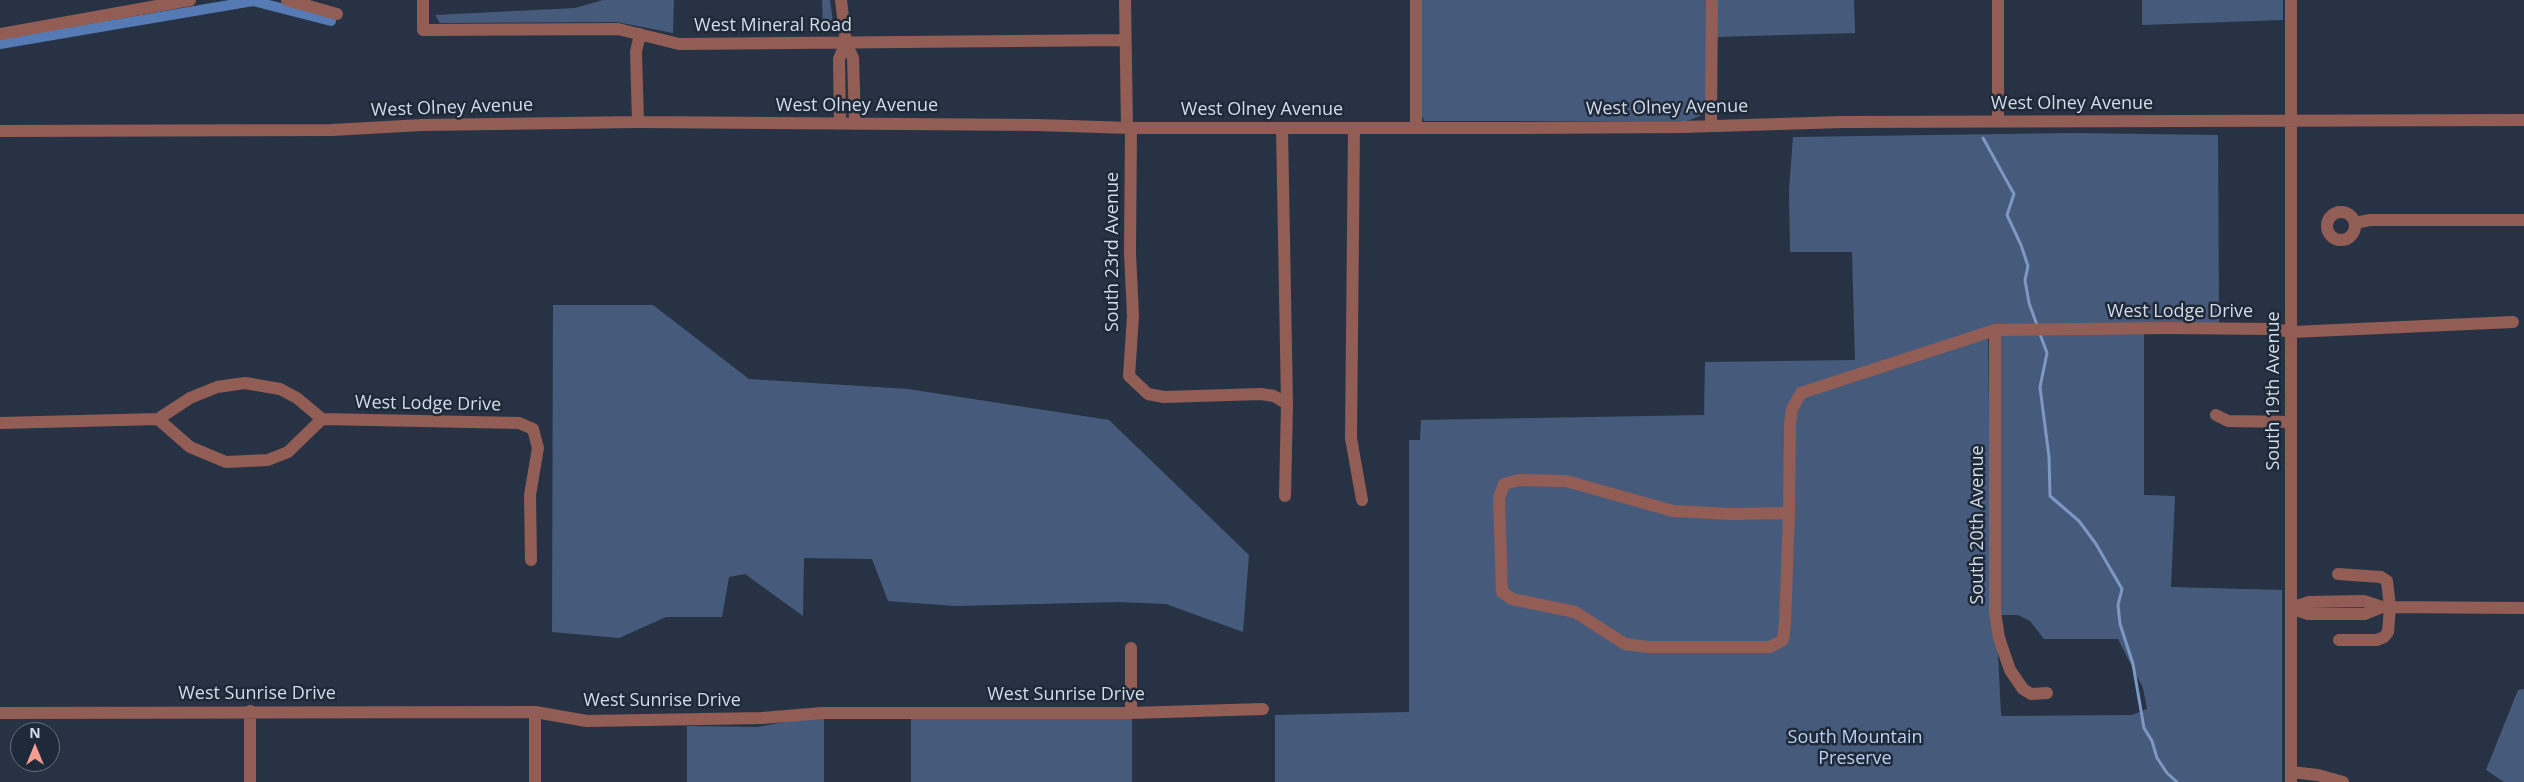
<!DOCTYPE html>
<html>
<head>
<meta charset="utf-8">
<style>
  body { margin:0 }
  #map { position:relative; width:2524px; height:782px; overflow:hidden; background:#273344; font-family:"Open Sans",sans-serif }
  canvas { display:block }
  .north { position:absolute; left:10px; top:722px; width:50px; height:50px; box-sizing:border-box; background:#1e2939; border:1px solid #66707e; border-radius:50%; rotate:0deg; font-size:14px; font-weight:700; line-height:20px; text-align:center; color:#d3dbe6 }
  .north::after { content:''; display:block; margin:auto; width:18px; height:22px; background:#f59d8f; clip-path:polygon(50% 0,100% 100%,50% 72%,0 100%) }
</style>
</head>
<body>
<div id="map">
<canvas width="2524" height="782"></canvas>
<div class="north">N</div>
</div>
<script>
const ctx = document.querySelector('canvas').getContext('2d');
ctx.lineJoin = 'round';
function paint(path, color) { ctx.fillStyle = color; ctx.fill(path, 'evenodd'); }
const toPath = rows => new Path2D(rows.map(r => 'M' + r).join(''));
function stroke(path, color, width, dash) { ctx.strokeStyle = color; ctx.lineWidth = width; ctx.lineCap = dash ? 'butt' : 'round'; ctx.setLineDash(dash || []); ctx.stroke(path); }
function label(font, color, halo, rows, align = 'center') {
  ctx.font = font + ' "Open Sans",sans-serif'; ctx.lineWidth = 5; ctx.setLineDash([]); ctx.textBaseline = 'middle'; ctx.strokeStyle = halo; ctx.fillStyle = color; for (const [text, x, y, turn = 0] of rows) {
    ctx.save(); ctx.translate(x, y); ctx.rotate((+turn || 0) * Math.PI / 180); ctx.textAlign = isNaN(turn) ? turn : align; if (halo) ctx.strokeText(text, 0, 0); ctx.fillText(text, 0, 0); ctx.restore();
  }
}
paint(toPath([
  [603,0,674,0,673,33,617,22,440,23,435,15,575,8],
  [822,0,830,0,833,22,831,29,823,34],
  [1419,0,1707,0,1706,100,1700,116,1687,121,1424,121,1419,108],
  [1716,0,1854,0,1855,33,1715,37],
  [2142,0,2283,0,2283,20,2142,25],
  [2074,133,2218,135,2219,323,1988,326,1991,615,1998,654,2001,714,2002,716,2132,715,2147,709,2143,688,2118,639,2044,639,2030,621,2018,615,2001,615,2000,334,2144,333,2144,495,2175,496,2171,587,2282,590,2282,782,1275,782,1275,715,1409,712,1409,440,1420,440,1421,420,1704,415,1705,362,1855,360,1852,252,1790,252,1789,190,1793,137],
  [553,305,653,305,749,379,908,389,1109,420,1249,555,1243,632,1166,604,1119,602,955,606,888,601,872,559,804,558,803,616,745,574,729,577,722,617,666,617,619,638,552,632],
  [2524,689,2524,782,2504,782,2486,770,2518,690],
  [824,715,824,782,687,782,687,726,757,727],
  [911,717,1132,718,1132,782,911,782]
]), '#465b7c');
stroke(toPath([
  [1983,138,2014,194,2007,215,2021,245,2028,266,2025,280,2029,303,2037,325],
  [2040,334,2047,353,2040,387,2049,457,2050,496,2079,521,2096,544,2122,589,2118,605,2120,624,2133,664,2144,728,2152,741,2157,758,2167,773,2177,782]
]), '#7c98c3', 3);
stroke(toPath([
  [0,44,253,1,331,21]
]), '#567bb4', 10);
stroke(toPath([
  [287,0,337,14],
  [423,0,423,30,618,29,679,44,1125,40],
  [841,0,846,43,853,58,855,124],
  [1125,0,1127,127],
  [1416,0,1416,128],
  [0,34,190,0],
  [1998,121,1998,0],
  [638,122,636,52,640,34],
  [840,124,839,59,846,43],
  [1711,125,1712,0],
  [1131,128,1130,253,1133,316,1129,376,1148,394,1164,397,1261,394,1274,396,1287,404,1285,496],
  [1282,128,1287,404],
  [1354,128,1351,438,1362,500],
  [0,131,332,130,422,125,638,122,1037,125,1131,128,1516,128,1682,127,1843,122,2524,120],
  '2327 226a14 14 0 1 1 28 0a14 14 0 1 1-28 0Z',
  [2355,223,2370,220,2524,220],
  [1995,330,1995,612,1999,638,2010,670,2023,689,2031,694,2047,693],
  [2216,415,2228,421,2291,422],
  [158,419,190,447,226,462,268,460,288,452,322,419],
  [0,423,158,419,190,398,217,387,245,383,280,389,297,398,322,419,519,423,533,429,538,448,530,495,531,560],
  [1789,513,1731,514,1673,511,1566,481,1519,480,1504,484,1499,498,1502,592,1512,599,1575,612,1625,644,1648,647,1770,647,1783,640,1785,623,1789,513,1790,423,1792,409,1801,393,1995,330,2167,328,2273,329,2292,332,2513,322],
  [2338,574,2381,577,2387,581,2390,607,2388,632,2384,637,2377,640,2339,640],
  [2291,608,2309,602,2364,601,2382,607,2524,608],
  [2291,608,2308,614,2365,614,2382,607],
  [1131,648,1131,713],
  [535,712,535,782],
  [0,713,535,712,587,721,762,718,822,713,1131,713,1263,709],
  [2291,772,2318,775,2343,782],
  [250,782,250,711],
  [2291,782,2291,0]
]), '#925d54', 12);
label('18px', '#d3dbe6', '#1e2939', [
  ["West Mineral Road",773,26],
  ["West Olney Avenue",2072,104],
  ["West Olney Avenue",857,106],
  ["West Olney Avenue",452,108,-2],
  ["West Olney Avenue",1667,108,-1],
  ["West Olney Avenue",1262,110],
  ["South 23rd Avenue",1113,252,-90],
  ["West Lodge Drive",2180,312],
  ["South 19th Avenue",2274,391,-90],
  ["West Lodge Drive",428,404,1],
  ["South 20th Avenue",1978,525,-90],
  ["West Sunrise Drive",257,694],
  ["West Sunrise Drive",1066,695],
  ["West Sunrise Drive",662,701]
]);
label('18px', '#bbd0f1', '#1e2939', [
  ["South Mountain",1855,738],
  ["Preserve",1855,759]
]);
</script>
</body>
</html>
